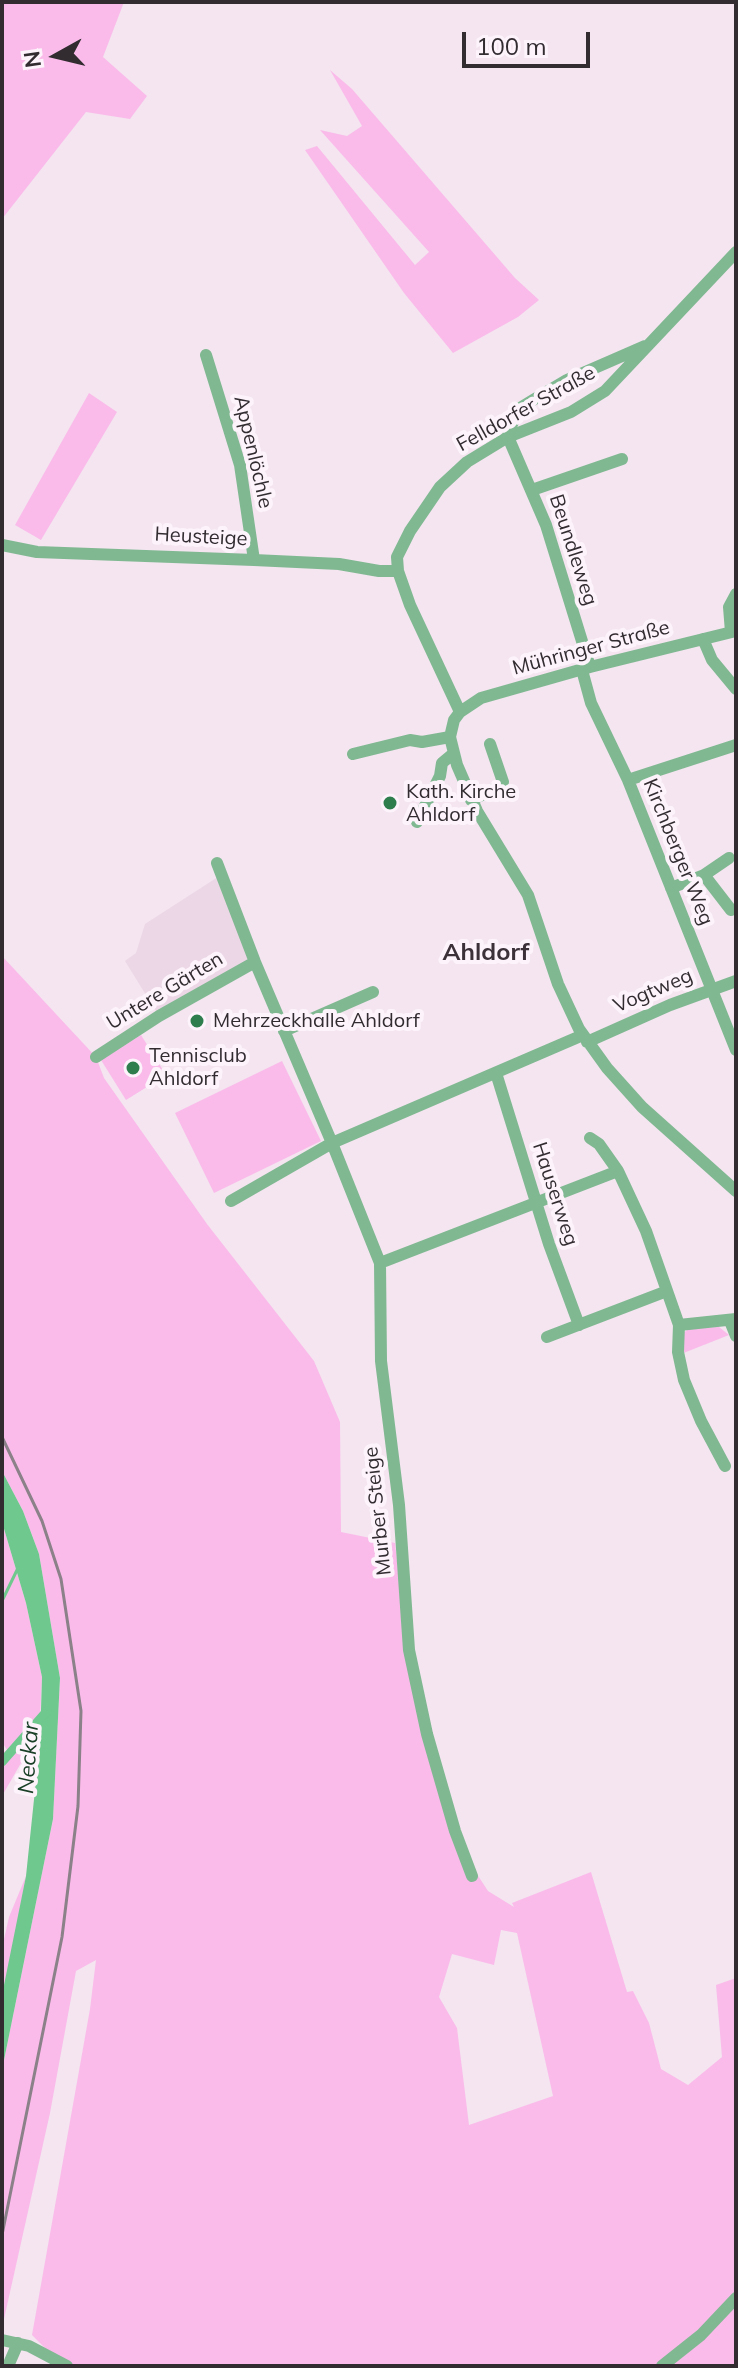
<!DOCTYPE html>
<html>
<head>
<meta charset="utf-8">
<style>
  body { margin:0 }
  #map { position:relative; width:738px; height:2368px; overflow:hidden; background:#f4e5f0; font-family:Mulish,sans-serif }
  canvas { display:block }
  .frame { position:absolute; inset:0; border:4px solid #322c31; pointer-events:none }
  .north { position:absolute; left:16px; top:16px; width:80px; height:80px; -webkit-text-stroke:6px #fdf4fb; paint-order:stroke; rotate:262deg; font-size:22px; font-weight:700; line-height:32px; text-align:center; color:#322c31 }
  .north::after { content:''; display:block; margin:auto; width:28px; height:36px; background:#322c31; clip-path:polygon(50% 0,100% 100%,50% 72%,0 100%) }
  .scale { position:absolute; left:462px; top:32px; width:128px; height:36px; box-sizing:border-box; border:4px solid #322c31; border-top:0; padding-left:10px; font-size:24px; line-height:28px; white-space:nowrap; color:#322c31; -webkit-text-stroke:6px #fdf4fb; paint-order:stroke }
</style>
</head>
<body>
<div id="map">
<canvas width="738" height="2368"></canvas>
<div class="frame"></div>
<div class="north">N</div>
<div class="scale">100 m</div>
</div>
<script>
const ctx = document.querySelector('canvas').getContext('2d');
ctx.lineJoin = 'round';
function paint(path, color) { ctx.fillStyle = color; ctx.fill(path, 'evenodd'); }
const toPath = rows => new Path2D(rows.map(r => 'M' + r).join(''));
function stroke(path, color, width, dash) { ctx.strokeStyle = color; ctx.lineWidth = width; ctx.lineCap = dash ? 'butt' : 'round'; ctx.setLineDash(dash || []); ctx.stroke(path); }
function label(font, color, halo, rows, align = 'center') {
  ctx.font = font + ' Mulish,sans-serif'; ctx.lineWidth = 8; ctx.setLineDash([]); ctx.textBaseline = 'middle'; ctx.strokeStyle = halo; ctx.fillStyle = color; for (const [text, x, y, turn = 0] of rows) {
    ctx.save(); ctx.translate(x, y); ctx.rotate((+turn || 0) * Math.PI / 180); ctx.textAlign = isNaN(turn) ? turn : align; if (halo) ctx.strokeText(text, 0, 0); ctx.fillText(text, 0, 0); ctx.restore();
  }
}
paint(toPath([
  [221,875,255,962,159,1016,125,961,136,953,145,924]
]), '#ecd7e6');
paint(toPath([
  [2,2,124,2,103,57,147,96,130,119,86,112,2,219],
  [330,70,352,89,515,278,539,300,518,317,453,353,404,293,305,150,317,146,415,265,429,252,320,130,347,136,362,126],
  [89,393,117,412,41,540,15,525],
  [2,956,96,1057,104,1078,207,1224,314,1361,340,1422,341,1532,395,1543,410,1674,450,1833,488,1891,514,1907,512,1903,591,1872,627,1992,633,1991,649,2023,661,2069,688,2085,722,2057,716,1985,736,1978,736,2366,71,2366,51,2354,32,2335,90,2009,96,1960,76,1971,50,2113,2,2328,2,2070,53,1819,60,1678,39,1554,23,1511,2,1471],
  [501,1930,517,1933,553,2096,469,2125,457,2028,439,1997,452,1954,494,1965],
  [141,1035,166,1075,126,1100,101,1060],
  [282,1061,321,1141,214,1193,175,1113],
  [719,1327,729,1335,681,1354,683,1333,690,1328],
  [2,1522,26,1603,42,1677,37,1788,21,1763,2,1796,2,1753,7,1750,2,1742],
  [26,1876,13,1948,2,1995,2,1948,9,1917]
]), '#fabbea');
paint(toPath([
  [2,1471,23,1511,39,1554,60,1678,53,1819,2,2070,2,1995,26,1876,40,1742,42,1677,26,1603,2,1522]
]), '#6fc88e');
stroke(toPath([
  [2,1601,18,1568]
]), '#6fc88e', 3);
stroke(toPath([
  [2,1762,47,1711]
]), '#6fc88e', 9);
stroke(toPath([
  [206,355,240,465,254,560],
  [532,490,622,459],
  [2,545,37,552,254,560,339,564,379,571,398,571],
  [736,631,590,667,481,698,460,712,454,720,450,737,457,765,477,811,528,895,558,984,579,1029,607,1068,642,1107,736,1191],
  [731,632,729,607,736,594],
  [703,639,712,660,736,689],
  [590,667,546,525,508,437,509,430,520,408,533,400,567,380,645,346],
  [582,670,591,703,628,780,736,1050],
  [460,712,410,605,398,571,397,557,410,531,440,487,467,462,508,437,571,412,605,391,736,252],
  [353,754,410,740,422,742,450,737],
  [628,780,736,745],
  [471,800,499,787,503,782,490,744],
  [417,822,440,776,442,763,454,753],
  [217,863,255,962,332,1143,380,1263,381,1361,399,1505,409,1650,427,1734,455,1831,472,1876],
  [704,875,731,910],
  [671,888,704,875,729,858],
  [284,1031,373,992],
  [587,1042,670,1005,736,981],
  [96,1057,159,1016,255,962],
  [496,1073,549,1244,579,1325],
  [590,1138,599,1144,618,1171,646,1231,679,1325,678,1352,684,1380,701,1421,725,1466],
  [231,1201,332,1143,583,1035],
  [380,1263,618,1171],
  [730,1321,736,1336],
  [679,1325,736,1319],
  [547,1337,667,1291],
  [2,2340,29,2346,67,2366],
  [8,2366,18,2343],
  [662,2366,701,2335,736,2298]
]), '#80b892', 12);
stroke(toPath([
  [2,1437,42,1521,61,1579,81,1711,78,1806,62,1937,2,2235]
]), '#8b8188', 3);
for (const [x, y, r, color] of [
  [390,803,8,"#2d7d4d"],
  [197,1021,8,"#2d7d4d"],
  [133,1068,8,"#2d7d4d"]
]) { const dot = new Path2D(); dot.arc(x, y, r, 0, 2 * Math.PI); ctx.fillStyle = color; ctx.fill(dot); stroke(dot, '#fdf4fb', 3); }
label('20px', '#322c31', '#fdf4fb', [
  ["Felldorfer Straße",526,409,-29],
  ["Appenlöchle",253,452,77],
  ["Heusteige",201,537,3],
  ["Beundleweg",573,550,72],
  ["Mühringer Straße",591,648,-15],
  ["Kirchberger Weg",678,852,68],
  ["Untere Gärten",165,991,-31],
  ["Vogtweg",653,991,-23],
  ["Hauserweg",555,1194,72],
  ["Murber Steige",378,1511,-96]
]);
label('20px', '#322c31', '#fdf4fb', [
  ["Kath. Kirche",406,792],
  ["Ahldorf",406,815],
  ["Mehrzeckhalle Ahldorf",213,1021],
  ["Tennisclub",149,1056],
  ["Ahldorf",149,1079]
], 'left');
label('italic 22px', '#1a4028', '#fdf4fb', [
  ["Neckar",29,1758,-86]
]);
label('bold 24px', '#3c3139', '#fdf4fb', [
  ["Ahldorf",486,953]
]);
</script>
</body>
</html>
